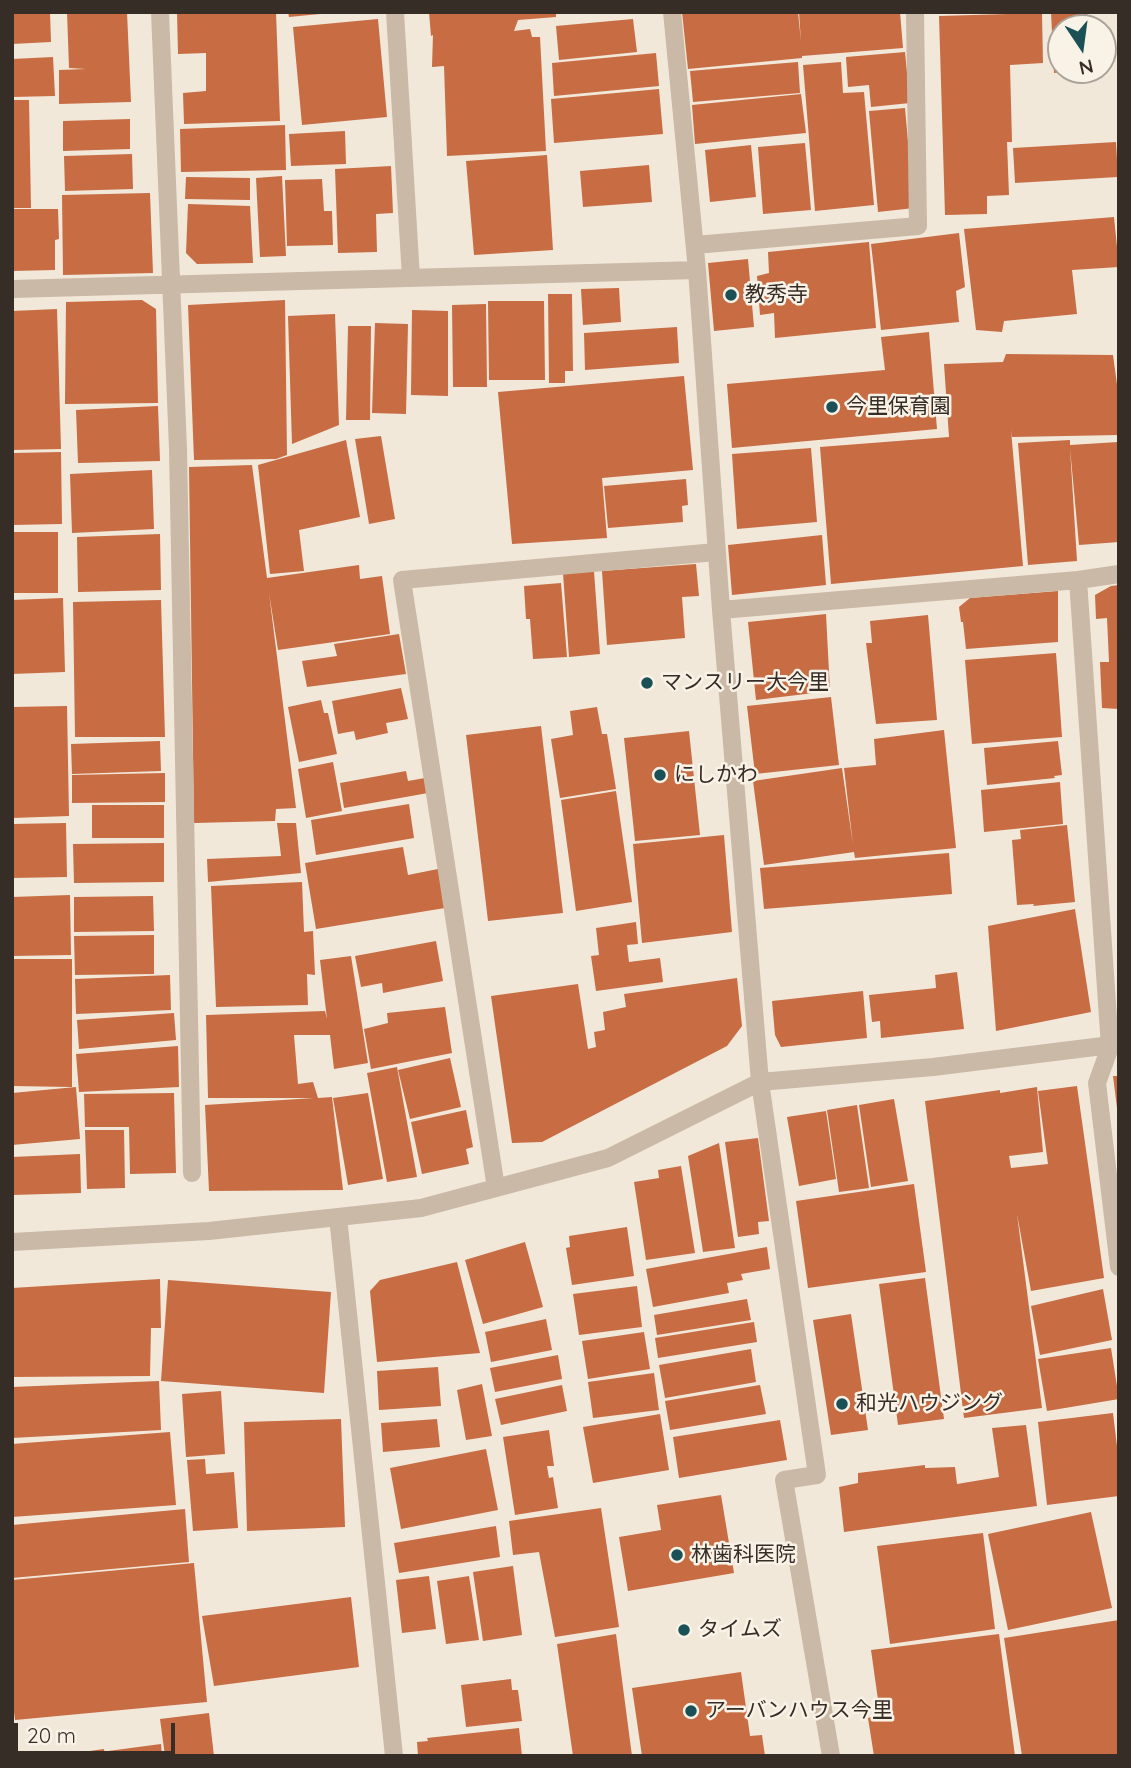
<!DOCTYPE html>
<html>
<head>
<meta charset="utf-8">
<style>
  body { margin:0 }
  #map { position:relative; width:1131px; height:1768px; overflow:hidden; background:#f2e8da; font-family:Quicksand,sans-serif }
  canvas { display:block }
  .frame { position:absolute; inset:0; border:14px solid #362d27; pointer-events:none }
  .north { position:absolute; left:1047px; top:14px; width:70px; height:70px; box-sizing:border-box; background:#f9f2e6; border:2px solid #aba39a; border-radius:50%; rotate:167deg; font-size:19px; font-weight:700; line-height:28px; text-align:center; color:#362d27 }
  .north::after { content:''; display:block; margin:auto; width:24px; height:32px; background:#1c5057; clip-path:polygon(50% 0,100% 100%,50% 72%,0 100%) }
  .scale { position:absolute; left:14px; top:1723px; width:161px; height:32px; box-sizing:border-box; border:4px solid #362d27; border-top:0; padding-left:9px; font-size:21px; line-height:24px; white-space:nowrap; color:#362d27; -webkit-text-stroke:5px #f9f2e6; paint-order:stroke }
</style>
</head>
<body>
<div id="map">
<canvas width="1131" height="1768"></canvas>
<div class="frame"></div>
<div class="north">N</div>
<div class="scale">20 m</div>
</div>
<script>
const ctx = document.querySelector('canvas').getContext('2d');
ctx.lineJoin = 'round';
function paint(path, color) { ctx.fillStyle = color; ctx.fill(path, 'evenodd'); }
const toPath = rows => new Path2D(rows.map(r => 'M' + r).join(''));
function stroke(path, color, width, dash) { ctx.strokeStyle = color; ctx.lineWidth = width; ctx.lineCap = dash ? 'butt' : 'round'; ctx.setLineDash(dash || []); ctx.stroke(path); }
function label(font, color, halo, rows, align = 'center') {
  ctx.font = font + ' Quicksand,"Noto Sans JP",sans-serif'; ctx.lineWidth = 5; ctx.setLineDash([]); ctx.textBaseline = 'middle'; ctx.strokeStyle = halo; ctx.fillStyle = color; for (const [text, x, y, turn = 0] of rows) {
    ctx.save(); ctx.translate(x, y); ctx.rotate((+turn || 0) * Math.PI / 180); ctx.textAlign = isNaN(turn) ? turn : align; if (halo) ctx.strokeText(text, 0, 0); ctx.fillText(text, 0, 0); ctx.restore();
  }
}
paint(toPath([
  [12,12,50,12,51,42,12,44],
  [67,12,127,12,131,102,59,104,59,70,86,69,69,68],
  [177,12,276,12,280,121,184,124,183,93,206,91,206,53,178,54],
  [288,12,320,12,320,14,289,17],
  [429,12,556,12,556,17,518,20,514,31,530,29,532,37,540,37,546,151,447,156,444,66,432,67,433,35,431,36],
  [682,12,798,12,801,42,799,12,900,12,903,48,802,56,802,58,688,69],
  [1051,12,1087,12,1088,28,1061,28,1061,72,1054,73],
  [1042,13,1043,63,1010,65,1012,142,1007,142,1009,195,987,196,987,214,945,215,939,16],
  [378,19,387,117,302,125,293,27],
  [633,19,637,52,559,60,556,26],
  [905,52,910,103,871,107,869,85,848,87,846,57],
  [656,53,659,86,554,96,552,63],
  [53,57,55,96,12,97,12,59],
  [798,62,800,93,693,102,690,71],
  [841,62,843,93,864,92,874,205,815,211,803,65],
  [659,89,663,134,554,143,551,99],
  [801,94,806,133,695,144,692,105],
  [12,100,29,100,31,208,12,208],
  [905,108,914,208,878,212,869,111],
  [130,119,130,149,63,151,63,121],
  [285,125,286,170,181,172,180,129],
  [345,131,346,164,291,166,289,134],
  [1116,142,1118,177,1015,183,1013,148],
  [805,143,811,210,763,214,758,147],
  [751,145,756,197,710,202,705,150],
  [132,154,133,189,65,191,64,156],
  [547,155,553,250,474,255,466,161],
  [649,165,652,202,583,207,580,171],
  [391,166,393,213,376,214,377,252,338,253,335,169],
  [282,176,286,256,260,257,256,178],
  [186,177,250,178,250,200,185,199],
  [322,179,324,211,332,211,333,245,287,246,285,180],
  [150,193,153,273,63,275,62,195],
  [188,204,250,206,253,263,197,264,186,253],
  [12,209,58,209,59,239,55,240,55,270,12,271],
  [1114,217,1119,267,1072,270,1077,314,1004,321,1002,332,976,330,964,229],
  [959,233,965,287,956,291,959,322,881,330,871,244],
  [869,242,876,328,775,338,774,313,760,315,757,276,769,273,768,252],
  [748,259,754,327,714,331,708,263],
  [619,288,621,322,583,325,581,289],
  [548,294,572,294,573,371,565,371,565,383,549,383],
  [142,300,156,309,158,403,65,404,66,302],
  [285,300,287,455,276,459,194,460,188,305],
  [488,301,544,301,545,380,489,380],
  [486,304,487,387,453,387,452,305],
  [57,309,61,449,12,450,12,311],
  [412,310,448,311,448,396,411,395],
  [335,314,339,425,292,444,288,316],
  [375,323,408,324,406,414,372,413],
  [348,326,371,326,370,420,346,420],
  [677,327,679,363,585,370,584,333],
  [929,332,937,429,732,448,727,384,885,370,881,337],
  [1006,354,1113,355,1119,399,1119,435,1012,437,1011,430,1023,566,831,584,820,447,949,437,944,364,1003,362],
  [684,376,693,470,602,478,607,538,512,544,498,392],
  [158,406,160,461,78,463,76,410],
  [381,436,395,519,369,524,355,439],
  [346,440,360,517,299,530,304,571,270,574,258,465],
  [1070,440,1070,445,1118,442,1119,542,1079,545,1070,448,1077,561,1028,565,1018,443],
  [811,448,817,522,737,529,732,454],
  [61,452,62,524,12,525,12,453],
  [252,465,267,578,359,565,360,579,382,576,390,634,278,650,269,593,296,808,276,809,275,821,194,823,189,467],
  [152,470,154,529,72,533,70,474],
  [686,479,688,505,682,506,683,522,608,528,604,486],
  [12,532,58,532,58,593,12,593],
  [160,534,161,590,78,592,77,537],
  [822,535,826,585,732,595,728,545],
  [696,564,699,596,682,597,685,638,607,645,602,571],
  [594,571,600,654,569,657,563,573],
  [561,583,567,657,533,659,530,619,526,619,524,586],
  [1119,585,1119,709,1102,708,1100,662,1109,662,1107,618,1096,619,1095,595,1111,586],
  [1058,591,1058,642,966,649,963,622,961,622,959,607,970,598],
  [63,598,65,672,12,674,12,600],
  [161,600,165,737,75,737,73,602],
  [826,614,830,691,756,700,748,622],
  [928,615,937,720,876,724,866,643,872,643,870,621],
  [399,634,406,674,307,687,302,661,337,656,334,644],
  [1056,653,1062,737,972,744,965,660],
  [401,688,408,719,386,723,388,733,356,740,354,731,338,734,332,701],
  [831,697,839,765,755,774,747,706],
  [321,700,324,713,328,713,337,754,299,762,288,707],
  [67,706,69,816,12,818,12,707],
  [597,707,602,734,607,734,616,789,560,798,551,739,573,735,570,711],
  [541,726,563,913,488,921,466,735],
  [944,730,956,848,855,858,854,852,764,865,753,781,842,768,853,845,844,768,876,765,874,739],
  [689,731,700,835,635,841,624,738],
  [160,741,161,771,72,774,71,744],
  [1058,741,1062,775,1054,776,1055,778,987,785,984,748],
  [333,762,342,811,306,818,298,769],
  [406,771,408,781,425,778,428,793,344,808,340,783],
  [165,773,165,802,72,803,72,775],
  [1060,782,1063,824,984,832,981,790],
  [616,791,632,902,576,911,561,800],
  [409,804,414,838,316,855,311,820],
  [92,805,164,805,164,838,92,838],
  [66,823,67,877,12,878,12,824],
  [277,823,296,823,301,873,208,882,207,859,281,856],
  [1067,825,1075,902,1033,906,1034,904,1017,905,1012,840,1021,839,1020,830],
  [724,835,732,932,642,943,633,844],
  [164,843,164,882,74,883,73,844],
  [403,847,408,875,438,869,445,908,316,929,305,863],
  [949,853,952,894,764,909,760,868],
  [302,882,304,932,313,931,315,975,307,974,308,1005,216,1007,211,886],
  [70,895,71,955,12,956,12,897],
  [153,896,154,931,74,932,74,897],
  [1075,909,1091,1012,996,1031,988,926],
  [636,922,638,944,627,945,629,962,660,958,663,982,596,991,591,956,599,955,596,928],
  [154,935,154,974,75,975,74,936],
  [436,941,443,981,383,993,382,983,361,987,355,956],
  [351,956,368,1063,334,1069,330,1035,294,1035,298,1084,313,1082,318,1098,332,1097,343,1190,209,1191,205,1105,314,1098,208,1098,206,1015,325,1011,327,1019,320,960],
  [12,959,72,959,72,1087,12,1086],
  [957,972,964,1029,881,1038,880,1021,872,1022,869,995,936,988,935,975],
  [170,975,171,1010,76,1014,75,979],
  [737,978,742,1026,727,1046,542,1142,512,1143,491,996,578,984,588,1049,596,1047,594,1032,605,1030,603,1012,626,1007,624,994],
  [863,991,867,1038,781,1047,775,1035,772,1001],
  [445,1007,452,1053,371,1069,364,1029,388,1023,387,1013],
  [174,1013,176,1040,79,1049,77,1020],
  [178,1046,179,1087,79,1092,76,1054],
  [450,1058,461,1107,410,1119,398,1070],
  [397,1067,417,1177,387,1182,367,1073],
  [1113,1076,1119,1076,1119,1108,1117,1108],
  [1077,1086,1104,1278,1031,1291,1017,1214,1042,1408,964,1418,925,1101,1000,1090,1000,1093,1037,1087,1043,1152,1009,1156,1011,1168,1048,1164,1038,1091],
  [76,1087,80,1139,12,1145,12,1093],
  [174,1093,176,1173,130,1174,129,1127,85,1127,84,1094],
  [368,1093,383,1179,348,1185,333,1098],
  [894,1099,908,1181,871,1187,859,1105],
  [857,1105,869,1188,839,1192,827,1110],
  [466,1110,473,1147,466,1149,469,1164,422,1174,411,1122],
  [826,1111,836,1179,799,1186,787,1117],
  [85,1130,124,1130,125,1188,87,1189],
  [758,1138,769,1221,758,1222,759,1234,738,1237,725,1142],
  [719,1143,735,1248,703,1252,688,1156],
  [80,1154,81,1193,12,1195,12,1157],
  [681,1166,695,1253,646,1260,634,1182,659,1178,658,1170],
  [914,1184,926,1272,808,1288,796,1201],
  [627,1227,634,1276,572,1285,566,1248,570,1247,569,1236],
  [525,1242,543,1307,483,1324,465,1260],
  [767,1247,770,1269,741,1274,743,1280,727,1283,729,1293,653,1307,646,1269],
  [457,1262,480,1353,377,1362,370,1291,380,1280],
  [925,1278,944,1419,898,1425,879,1284],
  [160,1279,161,1328,151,1328,150,1376,12,1377,12,1288],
  [168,1280,331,1292,324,1393,161,1381],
  [637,1286,642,1327,579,1335,573,1294],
  [1103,1289,1112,1340,1040,1355,1031,1306],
  [747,1299,751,1320,657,1335,654,1315],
  [851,1314,868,1430,831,1435,813,1320],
  [546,1319,552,1350,491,1362,485,1332],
  [754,1322,757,1342,658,1358,655,1338],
  [644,1332,650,1369,588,1379,582,1341],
  [1111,1348,1119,1399,1047,1411,1038,1359],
  [751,1349,756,1382,665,1398,659,1365],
  [558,1355,562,1379,495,1392,490,1368],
  [438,1367,441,1406,379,1410,377,1371],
  [654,1373,659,1410,593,1418,588,1382],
  [159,1381,161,1430,12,1438,12,1387],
  [482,1384,492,1436,466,1440,457,1390],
  [562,1385,567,1411,501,1425,495,1399],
  [760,1385,766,1414,670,1430,665,1401],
  [221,1391,225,1454,186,1457,182,1394],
  [1113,1413,1119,1463,1119,1496,1047,1505,1038,1422],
  [660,1414,669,1470,593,1483,583,1427],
  [341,1419,345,1527,247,1531,244,1422],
  [437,1419,440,1447,383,1452,381,1423],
  [780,1420,787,1460,679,1478,673,1437],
  [1026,1425,1037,1506,844,1532,839,1487,858,1483,858,1473,925,1465,925,1468,955,1467,957,1484,999,1477,992,1428],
  [549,1430,554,1466,547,1466,549,1478,553,1477,558,1508,515,1515,503,1437],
  [170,1432,176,1505,12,1517,12,1444],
  [486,1449,498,1510,401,1529,390,1468],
  [205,1459,206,1474,234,1472,238,1528,193,1531,187,1460],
  [721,1495,734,1573,628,1591,619,1537,661,1530,657,1505],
  [601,1508,619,1627,555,1637,539,1552,513,1555,509,1521],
  [185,1509,189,1562,12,1578,12,1525],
  [1091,1512,1112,1608,1008,1630,988,1534],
  [496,1526,500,1557,399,1573,394,1543],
  [983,1533,995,1629,890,1644,877,1546],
  [194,1563,207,1702,15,1720,12,1697,12,1580],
  [513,1566,522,1635,483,1641,473,1572],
  [429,1576,436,1629,402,1633,396,1580],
  [469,1576,479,1640,446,1644,437,1581],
  [351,1597,359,1667,214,1686,202,1616],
  [1119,1620,1119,1756,1022,1756,1004,1638],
  [616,1634,632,1756,573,1756,557,1644],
  [999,1634,1015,1756,874,1756,868,1718,880,1714,871,1650],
  [741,1672,750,1736,762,1735,765,1756,642,1756,632,1688],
  [511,1679,512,1690,518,1690,522,1721,466,1727,461,1685],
  [209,1713,214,1756,165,1756,160,1719],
  [519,1728,522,1756,418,1756,417,1742,428,1741,427,1738],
  [161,1744,162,1756,109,1756,108,1751],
  [104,1749,105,1756,75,1756,75,1753]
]), '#c76c43');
stroke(toPath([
  [160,12,178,449,192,1173],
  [395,12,411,278],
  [672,12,697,270,721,610,760,1082,817,1475,784,1480,831,1756],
  [695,245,918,226,915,12],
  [12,289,697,270],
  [1119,574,1078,580,1110,1047,1097,1083,1119,1267],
  [721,610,1078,580],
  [496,1188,402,580,716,552],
  [338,1217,394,1756],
  [12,1242,209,1231,421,1208,608,1158,760,1082,933,1067,1119,1044]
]), '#cab9a6', 18);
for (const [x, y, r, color] of [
  [731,295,7,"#1c5057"],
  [832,407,7,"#1c5057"],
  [647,683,7,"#1c5057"],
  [660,775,7,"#1c5057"],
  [842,1404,7,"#1c5057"],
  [677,1555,7,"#1c5057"],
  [684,1630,7,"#1c5057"],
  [691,1711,7,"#1c5057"]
]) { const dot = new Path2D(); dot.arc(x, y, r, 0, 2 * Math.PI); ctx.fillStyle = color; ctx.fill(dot); stroke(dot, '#f9f2e6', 2.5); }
label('21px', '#362d27', '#f9f2e6', [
  ["教秀寺",745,295],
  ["今里保育園",846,407],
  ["マンスリー大今里",661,683],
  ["にしかわ",674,775],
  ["和光ハウジング",856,1404],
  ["林歯科医院",691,1555],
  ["タイムズ",698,1630],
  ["アーバンハウス今里",705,1711]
], 'left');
</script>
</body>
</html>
